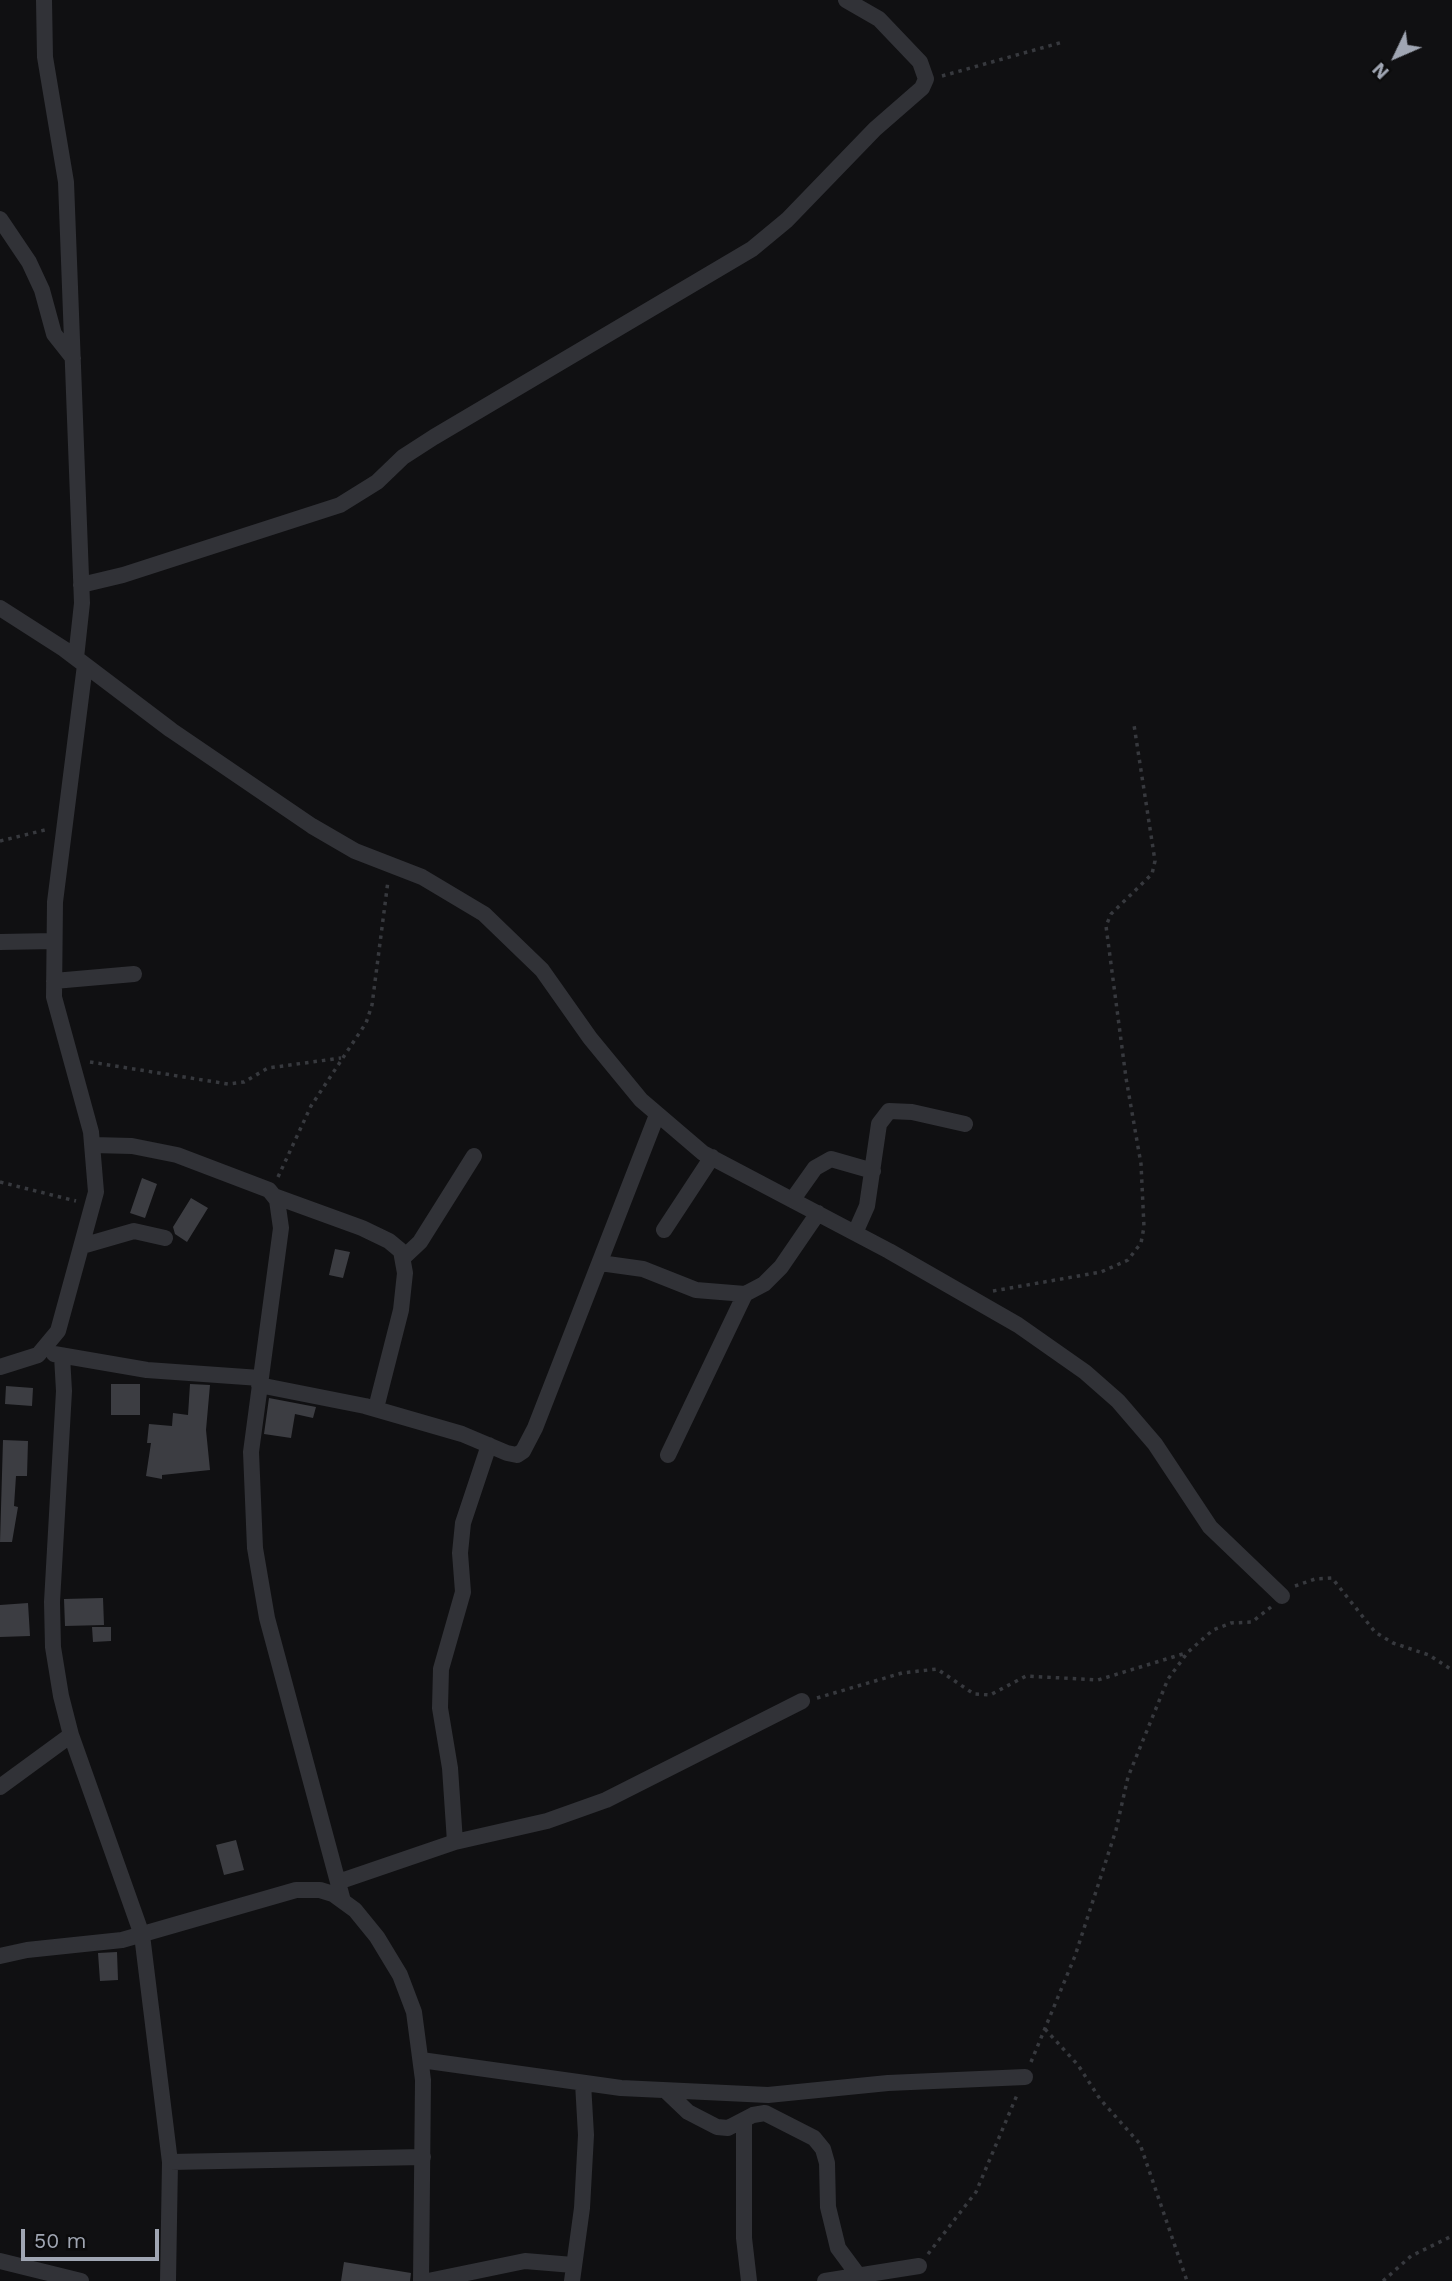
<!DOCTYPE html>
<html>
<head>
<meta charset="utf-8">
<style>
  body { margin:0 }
  #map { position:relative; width:1452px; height:2281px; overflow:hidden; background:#101012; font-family:"Work Sans",sans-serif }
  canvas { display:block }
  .north { position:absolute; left:1361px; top:21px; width:70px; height:70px; -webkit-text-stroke:5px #0b0b0c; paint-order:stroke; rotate:226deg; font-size:19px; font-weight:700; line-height:28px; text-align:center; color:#a0a6b3 }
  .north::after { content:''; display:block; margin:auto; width:24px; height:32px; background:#a0a6b3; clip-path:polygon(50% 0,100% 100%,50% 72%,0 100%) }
  .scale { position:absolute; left:21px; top:2229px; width:138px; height:32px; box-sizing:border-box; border:4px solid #a0a6b3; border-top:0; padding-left:9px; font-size:21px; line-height:24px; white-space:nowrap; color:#a0a6b3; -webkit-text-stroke:5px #0b0b0c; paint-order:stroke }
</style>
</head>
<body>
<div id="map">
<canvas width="1452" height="2281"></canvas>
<div class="north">N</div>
<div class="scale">50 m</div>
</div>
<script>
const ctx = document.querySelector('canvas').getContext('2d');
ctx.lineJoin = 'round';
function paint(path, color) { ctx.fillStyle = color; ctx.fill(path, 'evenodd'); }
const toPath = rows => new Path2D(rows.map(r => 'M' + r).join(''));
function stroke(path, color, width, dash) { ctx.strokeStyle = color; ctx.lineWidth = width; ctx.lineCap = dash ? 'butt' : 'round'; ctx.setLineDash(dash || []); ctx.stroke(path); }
paint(toPath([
  [142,1178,157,1184,145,1218,130,1213],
  [191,1198,208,1208,187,1242,175,1234,173,1227],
  [335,1249,350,1252,343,1278,329,1275],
  [111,1384,140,1384,140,1415,111,1415],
  [190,1384,210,1385,206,1430,210,1470,162,1475,162,1479,146,1476,151,1443,147,1443,149,1424,172,1426,173,1413,188,1415],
  [6,1386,33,1388,32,1406,5,1404],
  [269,1398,316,1407,313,1418,295,1414,291,1438,264,1434],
  [3,1440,28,1441,27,1476,16,1476,14,1506,18,1507,12,1542,0,1542],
  [103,1598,104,1625,65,1626,64,1599],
  [28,1603,30,1636,0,1637,0,1605],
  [92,1627,111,1627,111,1641,93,1642],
  [236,1840,244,1870,224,1875,216,1845],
  [117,1952,118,1980,100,1981,98,1953],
  [344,2262,411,2273,410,2281,341,2281]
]), '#3c3d42');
stroke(toPath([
  [942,76,1063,42],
  [0,841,49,829],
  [90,1062,228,1084,244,1082,268,1068,341,1058],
  [278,1177,311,1106,366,1023,372,1005,388,881],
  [0,1182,76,1201],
  [993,1291,1101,1272,1128,1260,1141,1243,1144,1227,1141,1164,1126,1078,1106,926,1111,914,1152,874,1155,861,1134,725],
  [1295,1586,1315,1579,1332,1578,1375,1632,1393,1643,1429,1655,1452,1670],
  [817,1698,902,1673,937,1669,974,1694,990,1695,1026,1676,1098,1680,1186,1653],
  [1045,2029,1078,2065,1100,2099,1140,2144,1187,2281],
  [1031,2062,1075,1956,1116,1830,1128,1777,1168,1679,1188,1652,1213,1630,1231,1623,1252,1622,1271,1607],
  [928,2254,976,2192,1017,2095],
  [1383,2281,1411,2256,1452,2236]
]), '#37393e', 3.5, [3.5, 5]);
stroke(toPath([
  [44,0,45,57,66,182,82,603,76,658],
  [0,219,29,262,42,290,54,334,73,358],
  [81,585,123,575,340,505,377,482,403,457,434,437,752,249,787,220,875,129,922,88,926,79,920,62,879,19,846,0],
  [0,608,64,649,171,730,312,826,355,851,422,877,484,914,542,970,590,1038,641,1100,703,1153,889,1251,1018,1325,1085,1372,1118,1401,1155,1444,1210,1527,1282,1596],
  [0,942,54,941],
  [54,981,134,974],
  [93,1145,132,1146,177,1155,269,1190,277,1200,281,1228,251,1452,255,1548,267,1618,343,1901],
  [274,1196,362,1228,389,1241,401,1251,405,1273,401,1310,376,1408],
  [793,1199,815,1168,831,1159,873,1171],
  [664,1230,712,1157],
  [855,1233,867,1206,879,1124,889,1111,912,1112,965,1124],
  [82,1246,134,1231,165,1238],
  [403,1258,420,1242,474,1156],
  [600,1263,643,1269,696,1290,745,1294,764,1284,781,1267,818,1213],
  [54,1354,147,1370,260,1378],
  [62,1356,64,1391,52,1602,53,1647,61,1696,71,1735,142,1935,170,2162,168,2281],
  [0,1367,38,1355,58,1331,96,1192,91,1132,54,997,55,902,85,665],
  [259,1385,365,1406,462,1434,507,1453,517,1455,523,1451,535,1428,657,1115],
  [668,1455,745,1294],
  [0,1787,71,1735],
  [455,1842,450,1768,440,1708,441,1669,463,1592,460,1553,463,1523,489,1445],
  [338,1882,455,1842,547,1821,606,1800,802,1701],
  [0,1956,27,1950,122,1940,296,1890,320,1890,333,1894,355,1910,377,1937,400,1975,414,2012,423,2080,421,2281],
  [421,2060,621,2088,768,2095,888,2083,1025,2077],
  [666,2091,688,2112,717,2127,728,2128,753,2115,765,2113,814,2138,823,2149,827,2163,828,2207,838,2248,858,2275],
  [744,2120,744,2238,749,2281],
  [170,2162,423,2157],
  [0,2261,81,2281],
  [428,2281,525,2261,573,2265],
  [572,2281,582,2208,586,2135,583,2083],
  [825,2281,919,2266]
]), '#313237', 16);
</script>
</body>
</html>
